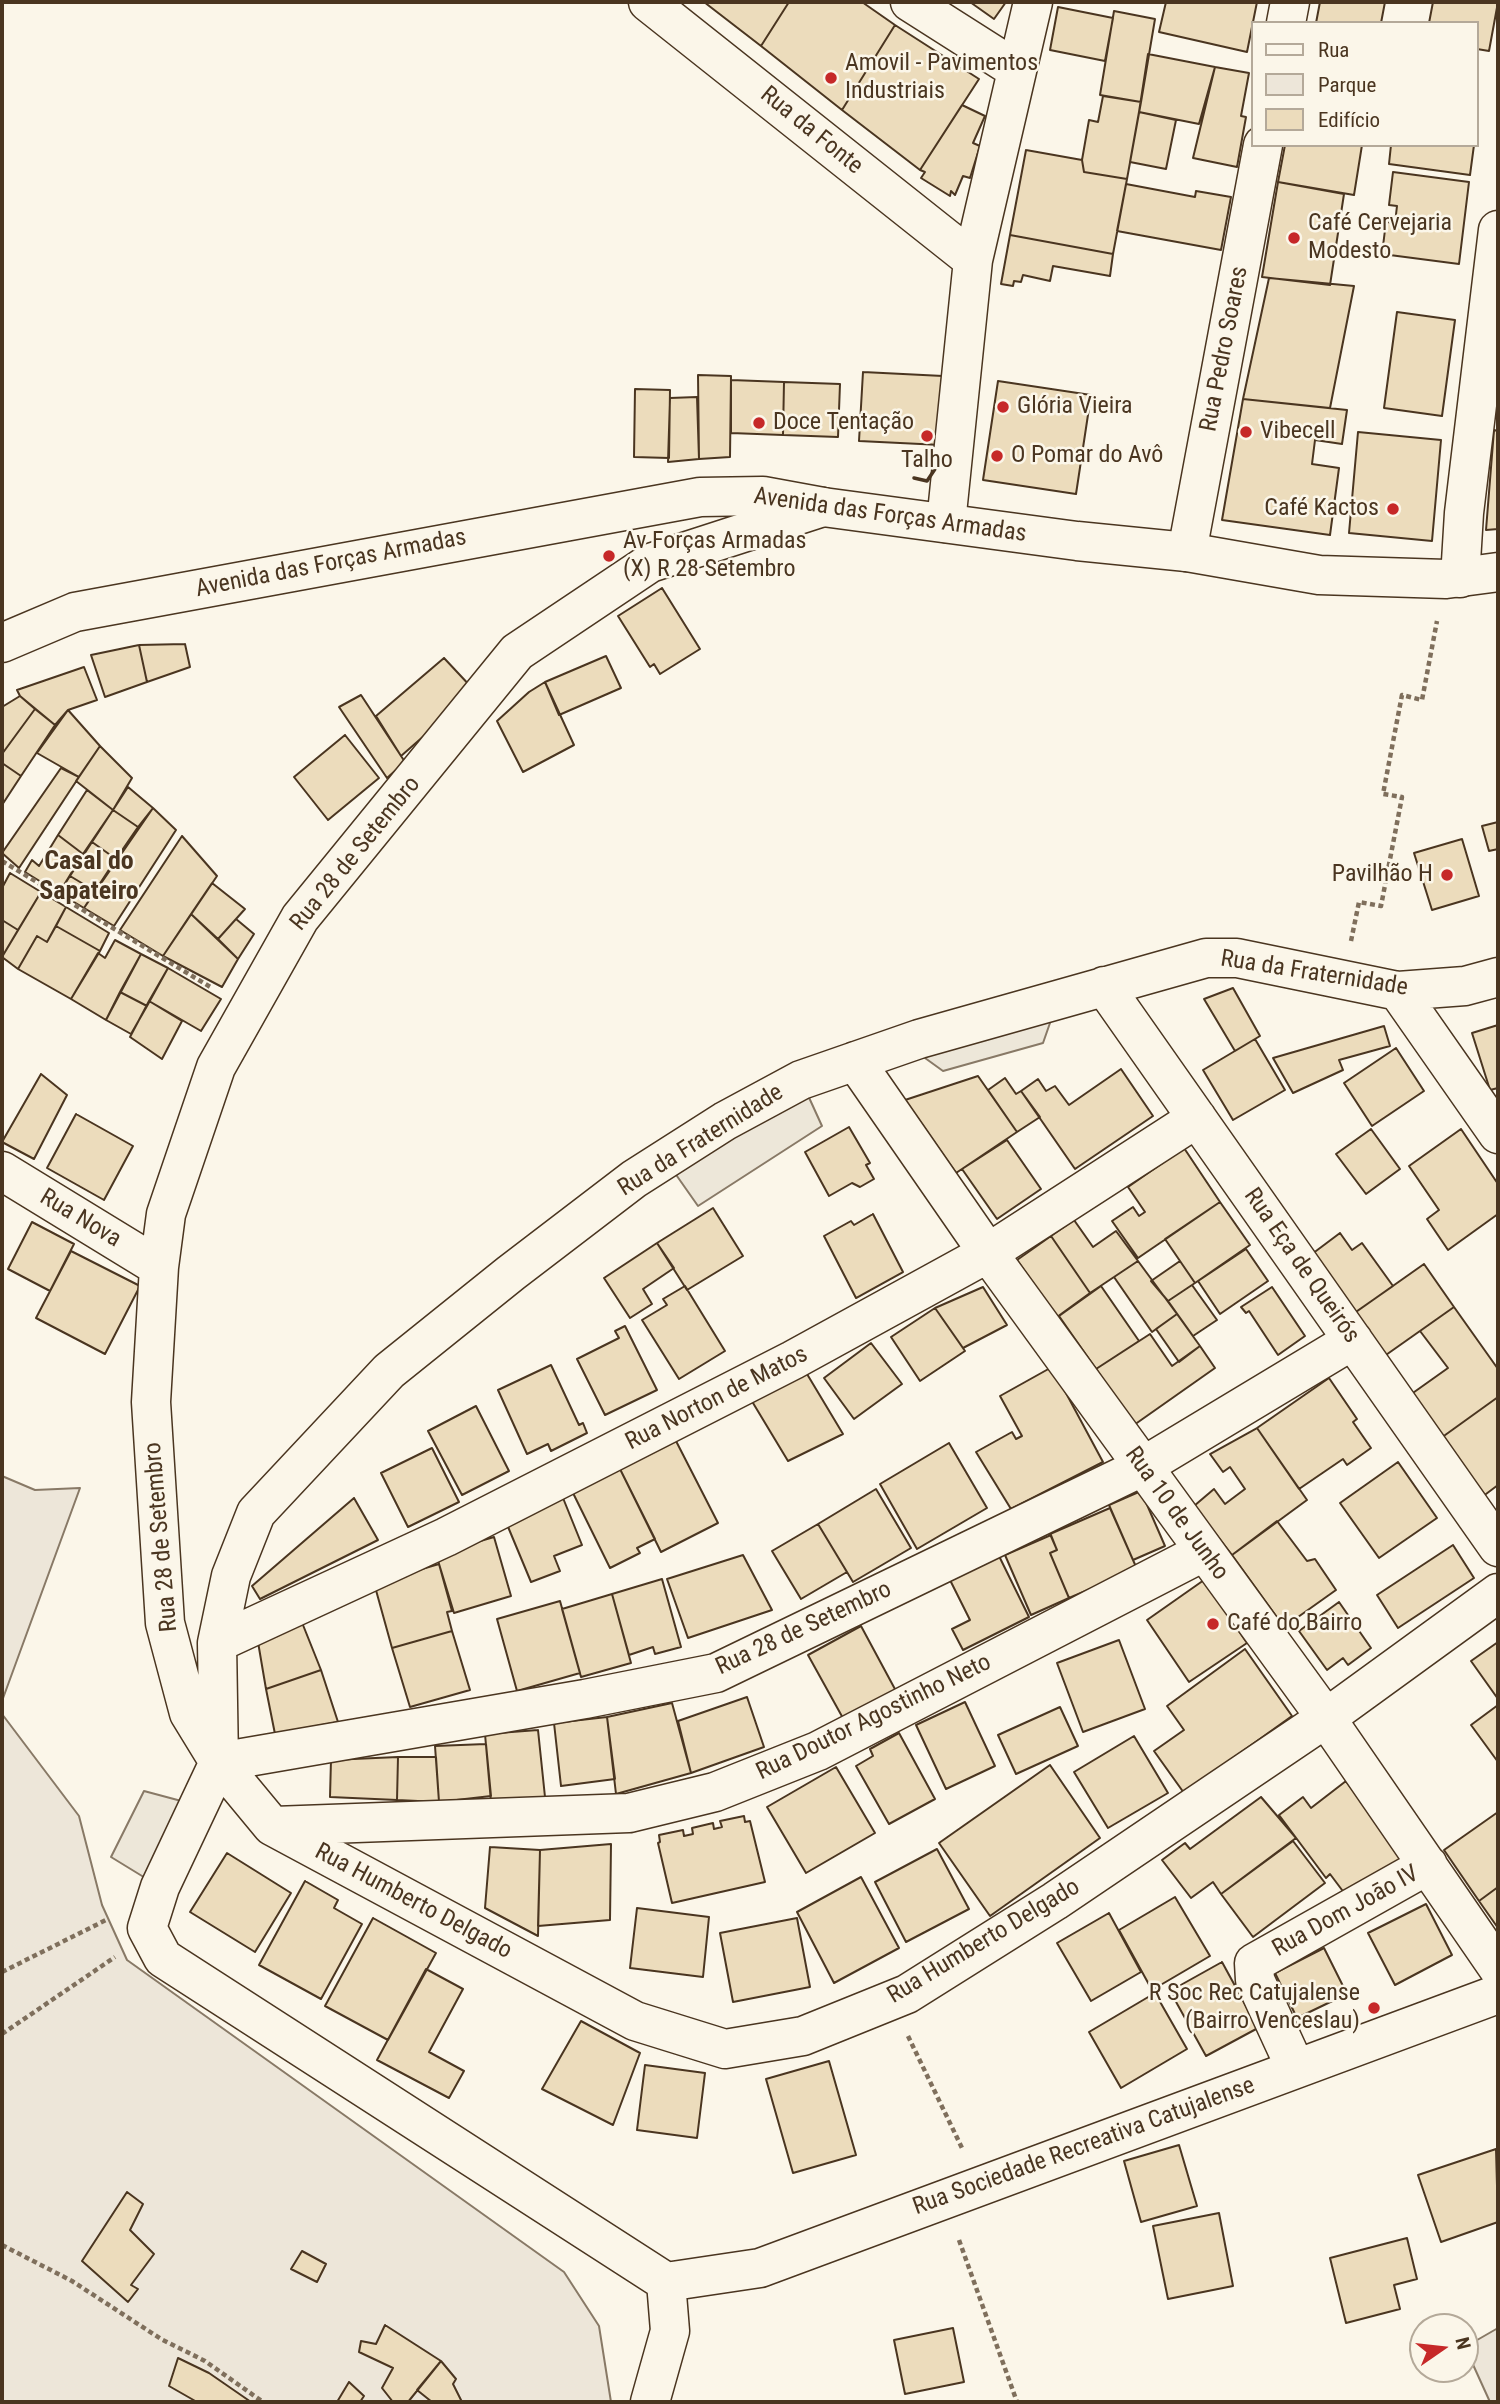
<!DOCTYPE html>
<html>
<head>
<meta charset="utf-8">
<style>
  body { margin:0 }
  #map { position:relative; width:1500px; height:2404px; overflow:hidden; background:#fbf6e9; font-family:"Roboto Condensed",sans-serif }
  canvas { display:block }
  .frame { position:absolute; inset:0; border:4px solid #4a3520; pointer-events:none }
  .legend { position:absolute; left:1251px; top:21px; width:228px; height:126px; box-sizing:border-box; background:#fbf6e9; border:2px solid #b4a999; margin:0; padding:9px 12px; list-style:none; font-size:21px; color:#4a3520 }
  .legend li { display:flex; align-items:center; gap:14px; height:35px }
  .legend b { width:35px; border:2px solid #b4a999 }
  .north { position:absolute; left:1409px; top:2313px; width:70px; height:70px; box-sizing:border-box; background:#fbf6e9; border:2px solid #b4a999; border-radius:50%; rotate:76deg; font-size:19px; font-weight:700; line-height:28px; text-align:center; color:#4a3520 }
  .north::after { content:''; display:block; margin:auto; width:24px; height:32px; background:#c62828; clip-path:polygon(50% 0,100% 100%,50% 72%,0 100%) }
</style>
</head>
<body>
<div id="map">
<canvas width="1500" height="2404"></canvas>
<div class="frame"></div>
<ul class="legend">
<li><b style="height:9px;background:#fbf6e9"></b>Rua</li>
<li><b style="height:19px;background:#ede6d9"></b>Parque</li>
<li><b style="height:19px;background:#ecdcbc"></b>Edifício</li>
</ul>
<div class="north">N</div>
</div>
<script>
const ctx = document.querySelector('canvas').getContext('2d');
ctx.lineJoin = 'round';
function paint(path, color) { ctx.fillStyle = color; ctx.fill(path, 'evenodd'); }
const toPath = rows => new Path2D(rows.map(r => 'M' + r).join(''));
function stroke(path, color, width, dash) { ctx.strokeStyle = color; ctx.lineWidth = width; ctx.lineCap = dash ? 'butt' : 'round'; ctx.setLineDash(dash || []); ctx.stroke(path); }
function label(font, color, halo, rows, align = 'center') {
  ctx.font = font + ' "Roboto Condensed",sans-serif'; ctx.lineWidth = 5; ctx.setLineDash([]); ctx.textBaseline = 'middle'; ctx.strokeStyle = halo; ctx.fillStyle = color; for (const [text, x, y, turn = 0] of rows) {
    ctx.save(); ctx.translate(x, y); ctx.rotate((+turn || 0) * Math.PI / 180); ctx.textAlign = isNaN(turn) ? turn : align; if (halo) ctx.strokeText(text, 0, 0); ctx.fillText(text, 0, 0); ctx.restore();
  }
}
const green = toPath([
  [2,1476,35,1490,80,1488,2,1701,2,1476],
  [2,1714,79,1816,102,1905,127,1960,564,2272,599,2326,611,2402,2,2402,2,1714],
  [1498,2328,1498,2402,1490,2402,1465,2347,1498,2328]
]);
paint(green, '#ede6d9');
stroke(green, '#887966', 2);
const parking = toPath([
  [1044,1003,1050,1023,1043,1043,943,1071,925,1058,919,1039,1044,1003],
  [801,1080,822,1126,698,1206,665,1159,801,1080],
  [144,1791,200,1806,160,1887,111,1857,144,1791]
]);
paint(parking, '#ede7d9');
stroke(parking, '#887966', 2);
const building = toPath([
  [704,2,789,2,761,46,704,2],
  [789,2,862,2,895,25,842,110,761,46,789,2],
  [970,2,1006,2,994,19,970,2],
  [1166,2,1257,2,1247,52,1159,32,1166,2],
  [1320,2,1385,2,1381,23,1316,23,1320,2],
  [1433,2,1498,2,1489,51,1477,49,1477,23,1429,23,1433,2],
  [1058,7,1113,18,1105,61,1050,50,1058,7],
  [1114,11,1155,19,1141,102,1100,95,1114,11],
  [895,25,979,79,920,170,842,110,895,25],
  [1148,54,1215,67,1199,124,1139,112,1148,54],
  [1215,67,1249,73,1241,116,1246,117,1237,167,1193,158,1215,67],
  [1103,96,1141,102,1127,179,1084,172,1082,160,1089,120,1098,122,1103,96],
  [962,105,985,116,973,143,980,146,970,178,963,176,955,195,951,191,950,196,921,178,925,172,920,170,962,105],
  [1139,112,1176,120,1166,169,1130,162,1139,112],
  [1285,145,1362,145,1354,195,1278,182,1285,145],
  [1391,145,1474,145,1470,175,1389,164,1391,145],
  [1026,150,1082,160,1084,172,1127,179,1113,254,1010,235,1026,150],
  [1393,172,1469,182,1459,264,1382,254,1386,222,1395,223,1397,206,1389,205,1393,172],
  [1278,182,1344,194,1330,285,1262,277,1278,182],
  [1126,184,1195,197,1196,191,1231,197,1221,250,1117,231,1126,184],
  [1010,235,1113,254,1110,276,1053,266,1050,281,1023,275,1021,282,1014,281,1013,286,1001,284,1010,235],
  [1269,278,1354,286,1330,408,1243,399,1269,278],
  [1397,312,1455,320,1442,416,1384,408,1397,312],
  [863,372,943,376,941,445,859,441,863,372],
  [698,375,731,376,730,457,699,459,698,375],
  [731,380,784,382,783,435,731,433,731,380],
  [998,381,1091,395,1076,494,983,480,998,381],
  [784,382,840,384,838,437,783,435,784,382],
  [635,389,670,390,669,458,634,457,635,389],
  [697,397,699,459,668,462,670,398,697,397],
  [1243,399,1347,410,1342,444,1315,440,1312,464,1339,468,1330,535,1222,520,1243,399],
  [1494,430,1498,431,1498,529,1486,530,1494,430],
  [1358,432,1441,440,1432,541,1349,533,1358,432],
  [662,588,700,649,660,674,654,664,650,667,618,616,662,588],
  [185,644,190,667,147,682,139,645,185,644],
  [139,645,147,682,105,697,91,655,139,645],
  [606,656,621,688,559,715,545,682,606,656],
  [444,658,473,689,457,707,401,756,376,716,444,658],
  [84,667,97,700,68,710,55,725,20,696,17,690,84,667],
  [545,682,574,745,523,772,497,721,529,692,545,682],
  [361,695,405,762,387,778,339,707,361,695],
  [20,696,35,709,2,754,2,707,20,696],
  [35,709,55,725,21,776,2,763,2,754,35,709],
  [68,710,100,746,79,777,37,753,68,710],
  [345,735,379,778,328,820,294,777,345,735],
  [100,746,132,778,113,810,76,781,100,746],
  [2,763,21,776,2,805,2,763],
  [61,768,79,777,19,868,2,853,61,768],
  [128,787,153,808,138,827,113,810,128,787],
  [87,790,113,810,83,854,58,835,87,790],
  [153,808,176,830,114,926,84,908,153,808],
  [113,810,138,827,116,859,92,842,113,810],
  [1498,822,1498,849,1489,851,1482,826,1498,822],
  [58,835,83,854,59,893,25,872,32,860,39,866,58,835],
  [182,836,217,876,163,956,120,930,182,836],
  [1462,839,1479,896,1432,910,1414,853,1462,839],
  [92,842,116,859,95,891,70,876,92,842],
  [10,873,41,892,18,930,2,920,2,888,10,873],
  [70,876,95,891,84,908,59,893,70,876],
  [212,883,245,909,218,939,191,914,212,883],
  [41,892,66,907,47,942,37,936,18,969,2,957,41,892],
  [66,907,109,933,100,951,56,926,66,907],
  [191,914,238,959,222,987,163,956,191,914],
  [236,919,254,934,238,959,218,939,236,919],
  [2,920,18,930,2,957,2,920],
  [56,926,100,951,71,999,18,969,37,936,47,942,56,926],
  [115,940,141,954,106,1020,71,999,98,953,105,958,115,940],
  [141,954,168,968,147,1006,120,992,141,954],
  [168,968,221,999,201,1031,149,1001,168,968],
  [1233,988,1260,1036,1235,1051,1204,999,1233,988],
  [120,992,147,1006,131,1034,106,1020,120,992],
  [149,1001,182,1021,162,1059,130,1037,149,1001],
  [1498,1025,1498,1088,1490,1090,1472,1033,1498,1025],
  [1384,1026,1390,1046,1339,1060,1343,1070,1293,1093,1273,1058,1384,1026],
  [1255,1039,1285,1090,1233,1120,1203,1070,1255,1039],
  [1396,1048,1424,1091,1372,1126,1344,1083,1396,1048],
  [1121,1069,1153,1116,1075,1169,1021,1091,1038,1079,1046,1091,1055,1086,1069,1105,1121,1069],
  [41,1074,67,1095,34,1159,2,1142,41,1074],
  [978,1076,1017,1132,956,1173,905,1100,978,1076],
  [1005,1078,1016,1094,1021,1091,1040,1117,1017,1132,988,1090,1005,1078],
  [76,1114,133,1146,104,1200,47,1168,76,1114],
  [849,1127,870,1163,866,1165,874,1179,860,1187,852,1183,829,1196,805,1152,849,1127],
  [1371,1129,1400,1169,1366,1194,1336,1154,1371,1129],
  [1461,1129,1498,1184,1498,1214,1448,1250,1427,1219,1439,1210,1409,1166,1461,1129],
  [1007,1140,1041,1189,997,1219,962,1169,1007,1140],
  [1184,1148,1220,1202,1138,1258,1112,1221,1133,1207,1139,1216,1145,1212,1128,1187,1184,1148],
  [1220,1202,1250,1245,1195,1283,1165,1239,1220,1202],
  [713,1208,743,1256,687,1290,657,1243,713,1208],
  [873,1214,903,1272,856,1298,824,1236,851,1221,854,1225,873,1214],
  [1074,1220,1093,1247,1116,1231,1138,1261,1090,1293,1051,1236,1074,1220],
  [32,1222,74,1244,50,1291,8,1269,32,1222],
  [1340,1233,1352,1250,1362,1243,1393,1286,1350,1316,1308,1257,1340,1233],
  [1051,1236,1090,1293,1057,1317,1017,1260,1051,1236],
  [657,1243,674,1268,643,1289,652,1304,630,1318,604,1278,657,1243],
  [1246,1249,1268,1281,1220,1314,1198,1281,1246,1249],
  [71,1251,140,1286,105,1354,36,1318,71,1251],
  [1138,1261,1177,1314,1152,1332,1114,1277,1138,1261],
  [1180,1261,1195,1283,1168,1301,1151,1281,1180,1261],
  [1424,1264,1454,1307,1376,1362,1346,1319,1424,1264],
  [1192,1285,1217,1320,1193,1336,1168,1301,1192,1285],
  [685,1286,725,1351,679,1379,642,1320,667,1305,663,1299,685,1286],
  [1101,1286,1139,1341,1096,1369,1059,1316,1101,1286],
  [983,1287,1007,1325,963,1348,935,1308,983,1287],
  [1272,1287,1305,1336,1278,1355,1249,1311,1246,1313,1241,1307,1272,1287],
  [1454,1307,1498,1369,1498,1397,1441,1438,1410,1395,1448,1368,1420,1331,1454,1307],
  [935,1308,965,1351,920,1381,891,1337,935,1308],
  [1177,1314,1200,1346,1179,1362,1156,1329,1177,1314],
  [625,1326,657,1390,605,1415,577,1359,619,1338,615,1331,625,1326],
  [1150,1334,1172,1366,1200,1346,1215,1368,1134,1425,1096,1369,1150,1334],
  [871,1343,902,1384,854,1419,824,1378,871,1343],
  [551,1365,579,1425,583,1423,587,1433,551,1451,548,1444,527,1454,498,1390,551,1365],
  [1052,1367,1103,1462,1011,1509,976,1452,1012,1432,1016,1439,1022,1436,1000,1396,1052,1367],
  [804,1369,843,1434,788,1461,750,1398,804,1369],
  [1329,1378,1357,1419,1353,1422,1371,1448,1347,1465,1343,1459,1299,1489,1257,1428,1329,1378],
  [1498,1397,1498,1485,1482,1497,1441,1438,1498,1397],
  [476,1406,509,1471,462,1495,428,1431,476,1406],
  [1257,1428,1307,1500,1232,1555,1194,1506,1214,1489,1225,1504,1245,1489,1230,1467,1223,1472,1210,1454,1257,1428],
  [676,1441,718,1523,661,1552,620,1469,676,1441],
  [949,1443,987,1508,917,1549,880,1484,949,1443],
  [432,1448,459,1502,408,1527,381,1473,432,1448],
  [1398,1462,1437,1518,1379,1558,1340,1503,1398,1462],
  [620,1469,655,1539,637,1548,640,1553,610,1568,573,1493,620,1469],
  [876,1489,911,1548,853,1582,818,1524,876,1489],
  [1141,1491,1165,1546,1133,1560,1109,1505,1141,1491],
  [354,1498,378,1540,260,1599,252,1586,354,1498],
  [563,1498,582,1545,554,1556,560,1571,531,1582,506,1522,563,1498],
  [1110,1508,1137,1569,1069,1598,1050,1553,1057,1550,1050,1534,1110,1508],
  [1277,1521,1307,1561,1315,1559,1336,1590,1284,1627,1232,1555,1277,1521],
  [818,1524,847,1572,801,1599,772,1551,818,1524],
  [1051,1535,1057,1550,1050,1553,1069,1598,1031,1615,1005,1555,1051,1535],
  [494,1537,511,1596,454,1613,436,1554,494,1537],
  [1453,1545,1474,1578,1398,1628,1377,1595,1453,1545],
  [743,1555,772,1610,688,1638,667,1579,743,1555],
  [999,1556,1029,1617,963,1650,952,1629,970,1620,950,1580,999,1556],
  [439,1564,452,1611,447,1612,452,1631,392,1648,374,1583,439,1564],
  [662,1579,681,1647,655,1654,653,1647,629,1655,612,1594,662,1579],
  [1204,1580,1247,1643,1189,1682,1147,1620,1204,1580],
  [612,1594,631,1663,581,1677,562,1609,612,1594],
  [560,1601,580,1673,517,1691,497,1619,560,1601],
  [1339,1602,1371,1648,1348,1665,1343,1658,1327,1670,1299,1631,1339,1602],
  [301,1620,321,1670,266,1689,258,1642,301,1620],
  [861,1626,896,1691,844,1720,808,1655,861,1626],
  [452,1631,470,1690,410,1707,392,1648,452,1631],
  [1119,1640,1145,1709,1083,1732,1057,1663,1119,1640],
  [1498,1642,1498,1699,1471,1661,1498,1642],
  [1245,1649,1292,1716,1184,1793,1154,1751,1184,1730,1167,1706,1245,1649],
  [321,1670,338,1722,275,1734,266,1689,321,1670],
  [747,1697,764,1747,691,1773,678,1721,747,1697],
  [965,1702,995,1766,946,1789,916,1725,965,1702],
  [672,1703,691,1773,616,1794,607,1717,672,1703],
  [1498,1705,1498,1762,1471,1725,1498,1705],
  [1060,1707,1078,1746,1016,1774,998,1735,1060,1707],
  [607,1717,615,1779,561,1786,554,1723,607,1717],
  [538,1730,545,1797,491,1802,485,1734,538,1730],
  [899,1733,935,1799,889,1824,856,1766,873,1756,870,1749,899,1733],
  [1134,1736,1168,1793,1108,1828,1074,1772,1134,1736],
  [486,1744,491,1796,439,1802,435,1746,486,1744],
  [398,1757,397,1800,330,1797,331,1760,398,1757],
  [398,1757,436,1757,439,1802,397,1800,398,1757],
  [1050,1765,1100,1838,990,1916,939,1843,1050,1765],
  [836,1767,875,1833,806,1873,767,1807,836,1767],
  [1346,1781,1403,1858,1348,1898,1330,1874,1326,1878,1279,1815,1303,1797,1311,1808,1346,1781],
  [1261,1797,1296,1838,1221,1894,1213,1882,1191,1898,1162,1860,1185,1843,1190,1849,1261,1797],
  [1498,1812,1498,1887,1479,1901,1444,1850,1498,1812],
  [744,1816,745,1822,750,1821,765,1882,672,1903,658,1843,660,1842,659,1835,683,1830,684,1836,693,1834,692,1828,713,1823,714,1829,722,1827,720,1821,744,1816],
  [1293,1841,1325,1883,1253,1937,1221,1894,1293,1841],
  [611,1844,610,1920,538,1926,540,1850,611,1844],
  [490,1847,540,1850,538,1936,485,1908,490,1847],
  [937,1849,969,1909,906,1942,875,1882,937,1849],
  [227,1853,291,1893,255,1952,190,1912,227,1853],
  [861,1877,899,1948,834,1983,797,1912,861,1877],
  [305,1881,338,1900,334,1908,362,1924,321,1999,259,1965,305,1881],
  [1498,1887,1498,1928,1479,1901,1498,1887],
  [1175,1897,1210,1956,1152,1990,1119,1930,1175,1897],
  [1426,1904,1452,1955,1395,1985,1368,1933,1426,1904],
  [637,1908,709,1917,703,1977,630,1968,637,1908],
  [1109,1913,1141,1972,1091,2001,1057,1943,1109,1913],
  [373,1918,436,1953,388,2040,325,2006,373,1918],
  [797,1918,810,1987,733,2002,720,1933,797,1918],
  [1324,1948,1347,1994,1297,2018,1275,1973,1324,1948],
  [1222,1962,1258,2028,1206,2056,1170,1991,1222,1962],
  [426,1969,463,1989,429,2052,464,2071,449,2098,377,2060,426,1969],
  [1155,1993,1187,2049,1121,2088,1089,2032,1155,1993],
  [581,2021,640,2053,613,2125,542,2089,581,2021],
  [829,2061,856,2155,793,2173,766,2079,829,2061],
  [645,2065,705,2073,697,2138,637,2130,645,2065],
  [1179,2145,1197,2206,1141,2222,1124,2161,1179,2145],
  [1496,2149,1498,2222,1441,2242,1418,2175,1496,2149],
  [127,2192,143,2204,130,2230,154,2254,131,2285,138,2289,128,2302,82,2261,127,2192],
  [1219,2213,1233,2286,1168,2299,1153,2226,1219,2213],
  [1407,2238,1417,2279,1394,2285,1400,2309,1346,2323,1330,2258,1407,2238],
  [302,2251,326,2264,317,2282,291,2269,302,2251],
  [385,2325,441,2361,408,2402,393,2402,382,2388,393,2368,359,2352,361,2341,376,2344,385,2325],
  [953,2328,964,2382,905,2394,894,2340,953,2328],
  [178,2358,209,2373,251,2402,197,2402,169,2386,178,2358],
  [441,2361,456,2379,453,2384,462,2402,432,2402,417,2390,441,2361],
  [349,2382,364,2396,360,2402,337,2402,349,2382]
]);
paint(building, '#ecdcbc');
stroke(building, '#4a3520', 2);
const street = toPath([
  [648,2,973,260],
  [910,2,1017,70],
  [1286,23,1290,2],
  [823,507,650,563,517,652,300,918,216,1067,166,1214,159,1267,151,1402,165,1623,189,1713,219,1762,272,1826,635,2021,725,2049,803,2036,907,1994,1055,1901,1326,1718,1498,1593],
  [946,523,973,260,1033,2],
  [1187,552,1263,145],
  [1460,578,1464,513,1498,230],
  [1104,986,1498,1547],
  [1398,991,1498,1134],
  [855,1061,988,1253,1326,1718,1498,1968],
  [2,1171,159,1267],
  [217,1643,446,1537,793,1360,988,1253,1197,1118],
  [219,1762,585,1699,716,1673,1142,1467,1353,1340],
  [274,1826,629,1813,715,1792,818,1751,1203,1552],
  [1296,2069,1255,1980,1254,1963,1428,1865],
  [666,2282,163,1958,147,1928,160,1887,219,1762,217,1643,231,1576,256,1513,389,1371,511,1273,634,1179,725,1121,801,1080,919,1039,1206,958,1237,958,1398,991,1465,986,1498,977],
  [666,2282,760,2268,1498,1994],
  [650,2402,670,2331,666,2282]
]);
const secondary = toPath([
  [2,643,75,612,700,497,763,496,823,507,1077,541,1187,552,1319,575,1446,579,1498,572]
]);
stroke(street, '#4a3520', 41);
stroke(secondary, '#4a3520', 41);
stroke(toPath([
  [2,861,212,988],
  [1351,941,1359,902,1381,906,1402,797,1383,794,1402,695,1422,700,1437,621],
  [2,1972,106,1920],
  [2,2034,115,1957],
  [908,2036,962,2148],
  [959,2240,1017,2402],
  [2,2245,72,2281,161,2339,205,2361,263,2402]
]), '#7f6f5c', 4.5, [5, 3.5]);
stroke(street, '#fbf6e9', 38);
stroke(secondary, '#fbf6e9', 38);
stroke(toPath([
  [914,478,927,481,935,469]
]), '#4a3520', 3.5);
for (const [x, y, r, color] of [
  [831,78,7,"#c62828"],
  [1294,238,7,"#c62828"],
  [1003,407,7,"#c62828"],
  [759,423,7,"#c62828"],
  [1246,432,7,"#c62828"],
  [927,436,7,"#c62828"],
  [997,456,7,"#c62828"],
  [1393,509,7,"#c62828"],
  [609,556,7,"#c62828"],
  [1447,875,7,"#c62828"],
  [1213,1624,7,"#c62828"],
  [1374,2008,7,"#c62828"]
]) { const dot = new Path2D(); dot.arc(x, y, r, 0, 2 * Math.PI); ctx.fillStyle = color; ctx.fill(dot); stroke(dot, '#fbf6e9', 2.5); }
label('24px', '#4a3520', '#fbf6e9', [
  ["Amovil - Pavimentos",845,64],
  ["Industriais",845,92],
  ["Café Cervejaria",1308,224],
  ["Modesto",1308,252],
  ["Glória Vieira",1017,407],
  ["Doce Tentação",773,423],
  ["Vibecell",1260,432],
  ["O Pomar do Avô",1011,456],
  ["Talho",927,461,"center"],
  ["Café Kactos",1379,509,"right"],
  ["Av Forças Armadas",623,542],
  ["(X) R 28 Setembro",623,570],
  ["Pavilhão H",1433,875,"right"],
  ["Café do Bairro",1227,1624],
  ["R Soc Rec Catujalense",1360,1994,"right"],
  ["(Bairro Venceslau)",1360,2022,"right"]
], 'left');
label('24px', '#4a3520', '#fbf6e9', [
  ["Rua da Fonte",811,131,39],
  ["Rua Pedro Soares",1225,349,-79],
  ["Avenida das Forças Armadas",890,516,8],
  ["Avenida das Forças Armadas",331,564,-11],
  ["Rua 28 de Setembro",356,854,-51],
  ["Rua da Fraternidade",1314,974,9],
  ["Rua da Fraternidade",701,1141,-32],
  ["Rua Nova",80,1219,31],
  ["Rua Eça de Queirós",1301,1266,55],
  ["Rua Norton de Matos",717,1399,-27],
  ["Rua 10 de Junho",1176,1514,54],
  ["Rua 28 de Setembro",162,1537,-95],
  ["Rua 28 de Setembro",804,1629,-25],
  ["Rua Doutor Agostinho Neto",874,1718,-26],
  ["Rua Humberto Delgado",413,1902,28],
  ["Rua Dom Joāo IV",1346,1912,-29],
  ["Rua Humberto Delgado",984,1942,-31],
  ["Rua Sociedade Recreativa Catujalense",1084,2147,-20]
]);
label('bold 26px', '#4a3520', '#fbf6e9', [
  ["Casal do",89,862],
  ["Sapateiro",89,892]
]);
</script>
</body>
</html>
